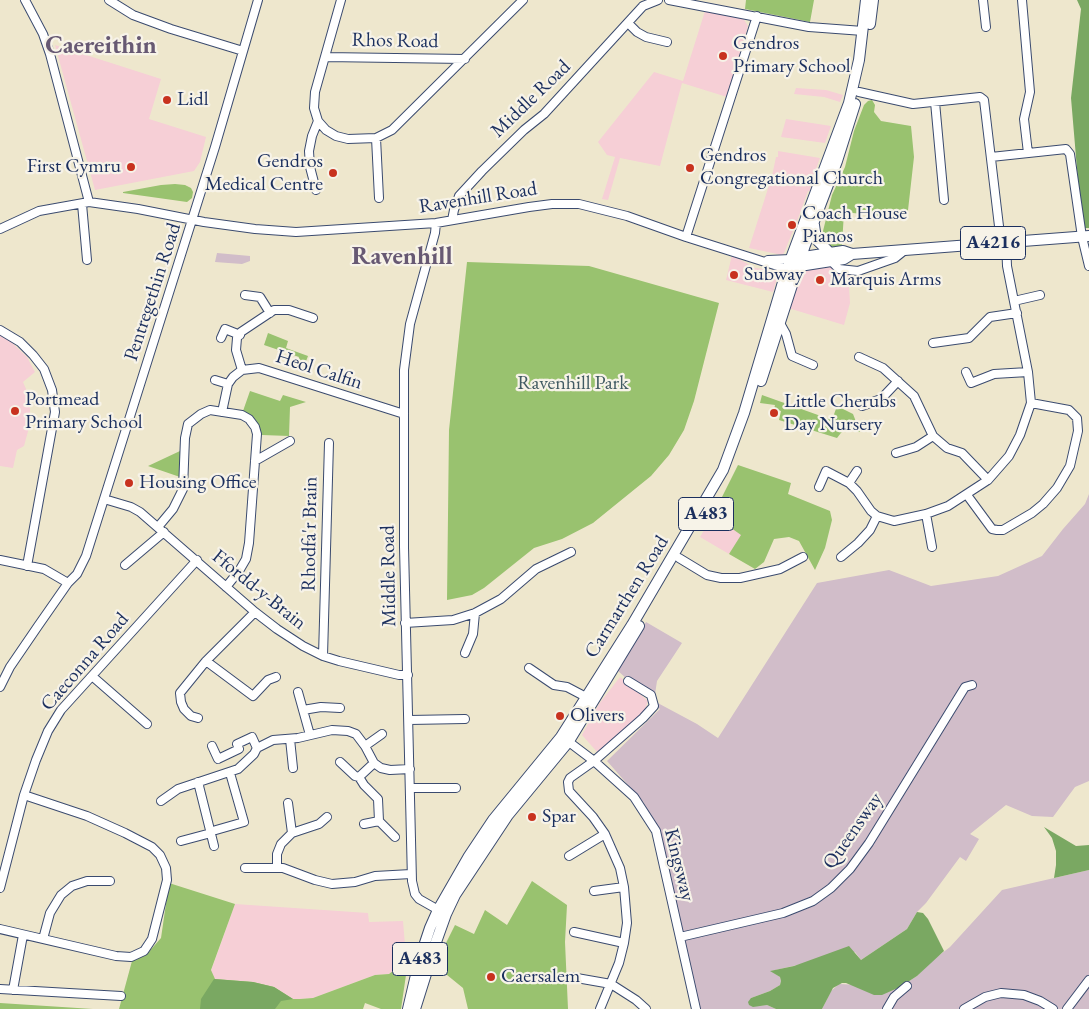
<!DOCTYPE html>
<html>
<head>
<meta charset="utf-8">
<style>
  body { margin:0 }
  canvas { display:block; background:#eee7cd }
</style>
</head>
<body>
<canvas width="1089" height="1009"></canvas>
<script>
const ctx = document.querySelector('canvas').getContext('2d');
ctx.lineJoin = 'round';
function paint(path, color) { ctx.fillStyle = color; ctx.fill(path, 'evenodd'); }
const toPath = rows => new Path2D(rows.map(r => 'M' + r).join(''));
function stroke(path, color, width, dash) { ctx.strokeStyle = color; ctx.lineWidth = width; ctx.lineCap = dash ? 'butt' : 'round'; ctx.setLineDash(dash || []); ctx.stroke(path); }
function label(font, color, halo, rows, align = 'center') {
  ctx.font = font + ' "EB Garamond",serif'; ctx.lineWidth = 4.5; ctx.setLineDash([]); ctx.textBaseline = 'middle'; ctx.strokeStyle = halo; ctx.fillStyle = color; for (const [text, x, y, turn = 0] of rows) {
    ctx.save(); ctx.translate(x, y); ctx.rotate((+turn || 0) * Math.PI / 180); ctx.textAlign = isNaN(turn) ? turn : align; if (halo) ctx.strokeText(text, 0, 0); ctx.fillText(text, 0, 0); ctx.restore();
  }
}
paint(toPath([
  [705,11,743,18,748,26,727,97,682,83,660,166,620,158,608,200,602,199,615,157,607,155,598,142,654,72,683,81],
  [55,45,161,79,149,119,206,137,200,162,194,171,95,190],
  [796,88,826,90,843,95,840,102,824,97,794,94],
  [786,119,831,126,825,143,781,137],
  [778,151,820,158,811,183,810,191,808,191,799,216,784,253,782,255,749,248,772,176,776,157,778,157],
  [732,255,755,268,772,270,776,274,777,278,773,292,726,280],
  [817,266,831,267,850,276,849,286,850,303,844,325,788,308,802,270],
  [0,335,8,339,27,357,35,372,23,382,30,398,30,424,24,446,17,450,13,468,0,466],
  [713,515,742,535,729,554,700,537],
  [620,677,648,701,643,715,598,753,582,735,599,704],
  [235,904,368,913,369,922,403,921,405,945,402,964,389,974,375,975,313,998,300,999,293,999,274,987,253,982,214,979,211,971]
]), '#f6cfd6');
paint(toPath([
  [217,253,250,256,250,261,242,264,215,262],
  [1089,494,1089,781,1075,787,1053,817,1032,816,1006,805,970,834,979,839,966,861,960,857,926,903,917,912,907,929,861,960,855,952,771,971,780,977,781,981,780,985,770,991,751,998,751,1006,767,1005,776,1009,700,1009,679,926,659,833,644,803,607,761,660,709,617,670,646,622,682,643,657,681,654,701,697,724,718,738,817,583,889,570,931,586,998,576,1042,556,1063,529,1085,504],
  [1089,870,1089,1009,822,1009,831,991,839,984,900,987,917,976,933,960,950,947,1002,890]
]), '#d1bdc9');
paint(toPath([
  [746,0,814,0,810,22,745,9],
  [872,100,875,105,874,112,881,121,911,126,914,157,907,219,844,212,842,245,840,247,831,247,823,239,823,231,832,195,845,167,854,131,864,105,868,101],
  [175,184,185,185,191,188,193,192,192,198,187,202,123,193,123,192,161,185],
  [467,262,589,266,719,303,694,401,684,430,669,455,651,476,593,523,562,539,534,548,484,588,472,595,447,600,449,430],
  [268,333,288,341,286,348,308,356,305,364,297,362,299,357,264,345],
  [250,391,280,401,283,395,306,402,290,407,289,436,262,435,257,424,250,415,243,411],
  [762,395,832,420,837,406,853,414,860,432,844,429,837,438,779,420,781,411,774,409,775,405,760,403],
  [180,451,180,477,148,466],
  [738,465,791,483,788,494,830,511,832,520,825,548,815,570,799,541,789,537,774,539,764,562,755,569,729,554,741,535,713,515],
  [532,881,567,905,565,942,568,1009,468,1009,463,988,436,966,444,947,455,925,474,934,485,910,507,925],
  [169,883,235,904,211,970,215,979,253,982,274,987,293,999,300,999,313,998,375,975,389,974,402,964,406,975,401,1009,381,1009,365,1003,363,1009,119,1009,132,961,146,955,161,938],
  [0,1003,93,1009,0,1009]
]), '#99c26f');
paint(toPath([
  [1077,0,1089,0,1089,228,1082,228,1071,98,1081,9],
  [1044,827,1076,846,1089,845,1089,870,1054,878,1056,865,1056,851,1052,838],
  [917,912,923,913,928,919,944,951,917,976,900,987,882,995,874,995,846,983,842,983,833,988,822,1009,776,1009,767,1005,753,1007,749,1005,748,1002,751,998,770,991,780,985,781,981,780,977,770,971,794,966,849,946,861,960,907,929],
  [214,979,253,982,274,987,293,999,281,1001,275,1009,200,1009,201,999]
]), '#7aa862');
const minor = toPath([
  [25,0,43,34,50,54,89,202],
  [109,0,133,15,171,29,243,51],
  [341,0,315,92,314,108,318,121,326,130,336,136,348,139,376,138,392,130,523,0],
  [669,0,809,27,863,31],
  [983,0,986,27],
  [1022,0,1030,92,1024,119,1028,153],
  [643,6,658,0],
  [628,23,637,32,646,37,667,42],
  [325,57,465,59],
  [859,92,913,104,980,97,984,100,1001,243],
  [935,102,944,200],
  [376,138,379,198],
  [991,157,1066,149,1070,154,1082,237,1089,266],
  [316,190,310,167,309,151,312,136,318,121],
  [82,204,87,260],
  [452,220,454,210,459,196,482,171,524,130,544,114,643,6],
  [436,223,435,233,410,324,404,370,404,547,412,881,415,894,419,899,442,912],
  [0,229,39,211,89,202,138,209,204,222,255,229,296,232,436,223,529,207,552,204,579,204,627,216,686,237,787,269],
  [686,237,757,16],
  [768,260,791,259],
  [831,261,839,269,858,271,895,258,905,250],
  [245,295,260,297,270,313],
  [1014,301,1040,295],
  [781,325,786,334,792,356,813,365],
  [0,330,20,342,33,355,44,369,52,390,55,412,27,566],
  [221,338,225,329,240,335],
  [933,343,969,338,990,317,1017,313],
  [859,357,883,368,914,396,933,436,947,448,962,453,988,480],
  [242,370,236,350,237,338,241,332,274,310,289,310,313,318],
  [966,372,971,383,994,374,1028,372],
  [215,380,228,384],
  [862,406,881,399,898,381],
  [222,412,228,384,233,377,242,370,259,368,404,414],
  [896,453,916,447,933,436],
  [255,461,290,441],
  [849,483,857,471],
  [819,487,826,471,849,483,857,491,871,511,877,516,894,521,926,514,948,506,988,480,1009,456,1020,435,1031,403,1028,372,1007,266,1006,242],
  [967,495,992,529,997,530,1003,530,1032,513,1043,504,1057,488,1070,466,1078,431,1077,418,1069,410,1031,403],
  [104,499,131,507,140,512,255,612,277,629,303,646,323,656,339,661,399,675,408,675],
  [926,514,932,547],
  [158,527,173,509,183,489,185,438,188,424,201,414,210,410,242,415,249,419,255,427,257,434,249,543,246,559,239,571,226,587],
  [841,557,858,543,870,530,877,516],
  [679,558,707,575,721,578,740,578,780,569,803,557],
  [0,560,44,569,68,583],
  [125,565,164,532],
  [405,623,453,620,475,613,501,599,536,569,571,552],
  [465,653,473,634,475,613],
  [323,656,329,443],
  [206,661,253,696,268,680,276,677],
  [529,668,554,685,567,687,586,697],
  [92,676,147,724],
  [0,687,10,667,38,626,68,583,77,574,86,556,215,147,258,0],
  [298,692,310,735],
  [303,710,321,707,340,708],
  [198,718,191,716,184,709,181,702,180,693,206,661,255,612],
  [409,720,465,719],
  [290,739,293,768],
  [565,739,594,761,634,797,656,831,696,1009],
  [212,746,218,759,239,749,237,744,252,737,257,748],
  [365,746,382,734],
  [340,762,355,776,359,777],
  [359,777,364,785,378,799,379,821,395,837],
  [359,777,374,763],
  [198,782,214,846],
  [410,788,456,788],
  [161,801,178,789,238,769,254,754,257,748,273,740,298,738,332,730,348,731,356,734,365,746,374,763,381,768,390,770,410,769],
  [288,803,292,833],
  [364,824,379,821],
  [216,830,244,822,230,773],
  [181,841,211,833],
  [569,856,605,834],
  [245,868,283,868,315,880,332,884,355,882,375,876,411,874],
  [277,868,277,854,281,844,292,833,319,824,327,817],
  [0,888,24,795,36,760,48,731,61,710,197,560],
  [594,891,624,887],
  [0,929,116,956,131,957,144,951,152,939,167,880,166,868,160,855,152,847,125,833,87,816,24,795],
  [574,932,624,943],
  [680,937,783,913,813,901,831,888,850,869,869,843,965,687,972,685],
  [43,939,50,913,61,895,72,886,87,881,110,881],
  [571,977,611,984,636,1000,646,1009],
  [0,989,121,996],
  [13,990,23,935],
  [600,1009,619,963,624,943,627,923,624,887,620,868,605,834,593,817,569,791,568,782,570,778,594,761,643,718,654,706,651,695,628,681],
  [887,1009,894,997,907,986],
  [964,1009,985,997,1001,993,1024,995,1040,1001,1053,1009],
  [1067,1009,1089,980]
]);
const major = toPath([
  [870,24,873,0],
  [814,225,816,239,829,252],
  [797,258,843,251,852,254,1089,236],
  [793,267,844,259,852,254],
  [761,381,805,245,837,161,855,104],
  [408,1009,420,958,430,928,438,910,469,856,493,820,561,737,632,625,723,470,744,413,787,269,849,103,859,60,866,0],
  [415,1009,436,942,446,914,455,895,508,815,569,741,639,626]
]);
stroke(minor, '#3b4b6f', 10);
stroke(major, '#3b4b6f', 12);
stroke(minor, '#fff', 8);
stroke(major, '#fff', 10);
for (const [x, y, r, color] of [
  [723,56,5,"#c8321e"],
  [167,100,5,"#c8321e"],
  [131,167,5,"#c8321e"],
  [690,168,5,"#c8321e"],
  [333,173,5,"#c8321e"],
  [792,225,5,"#c8321e"],
  [734,275,5,"#c8321e"],
  [820,280,5,"#c8321e"],
  [15,411,5,"#c8321e"],
  [774,413,5,"#c8321e"],
  [129,483,5,"#c8321e"],
  [560,716,5,"#c8321e"],
  [532,817,5,"#c8321e"],
  [491,977,5,"#c8321e"]
]) { const dot = new Path2D(); dot.arc(x, y, r, 0, 2 * Math.PI); ctx.fillStyle = color; ctx.fill(dot); stroke(dot, '#f7f3e8', 2); }
for (const [x, y, w] of [
  [993,243,65],
  [706,514,55],
  [420,959,55]
]) { const box = new Path2D(); box.roundRect(x - w / 2, y - 16.5, w, 33, 4); ctx.fillStyle = '#f7f3e8'; ctx.fill(box); stroke(box, '#1b2f5e', 1); }
label('bold 19px', '#1b2f5e', null, [
  ["A4216",993,243],
  ["A483",706,514],
  ["A483",420,959]
]);
label('20px', '#1b2f5e', '#f7f3e8', [
  ["Rhos Road",395,41,1],
  ["Middle Road",531,99,-44],
  ["Ravenhill Road",478,198,-9],
  ["Pentregethin Road",153,292,-72],
  ["Heol Calfin",319,370,18],
  ["Rhodfa'r Brain",310,534,-89],
  ["Middle Road",389,576,-91],
  ["Ffordd-y-Brain",259,590,39],
  ["Carmarthen Road",627,597,-58],
  ["Caeconna Road",85,662,-49],
  ["Queensway",853,831,-55],
  ["Kingsway",679,865,76]
]);
label('20px', '#1b2f5e', '#f7f3e8', [
  ["Gendros",733,44],
  ["Primary School",733,67],
  ["Lidl",177,100],
  ["Gendros",700,156],
  ["Congregational Church",700,179],
  ["Gendros",323,162,"right"],
  ["Medical Centre",323,185,"right"],
  ["First Cymru",121,167,"right"],
  ["Coach House",802,214],
  ["Pianos",802,237],
  ["Subway",744,275],
  ["Marquis Arms",830,280],
  ["Portmead",25,400],
  ["Primary School",25,423],
  ["Little Cherubs",784,402],
  ["Day Nursery",784,425],
  ["Housing Office",139,483],
  ["Olivers",570,716],
  ["Spar",542,817],
  ["Caersalem",501,977]
], 'left');
label('20px', '#415b63', '#f7f3e8', [
  ["Ravenhill Park",573,384]
]);
label('bold 25px', '#675973', '#f7f3e8', [
  ["Caereithin",101,46],
  ["Ravenhill",402,257]
]);
</script>
</body>
</html>
